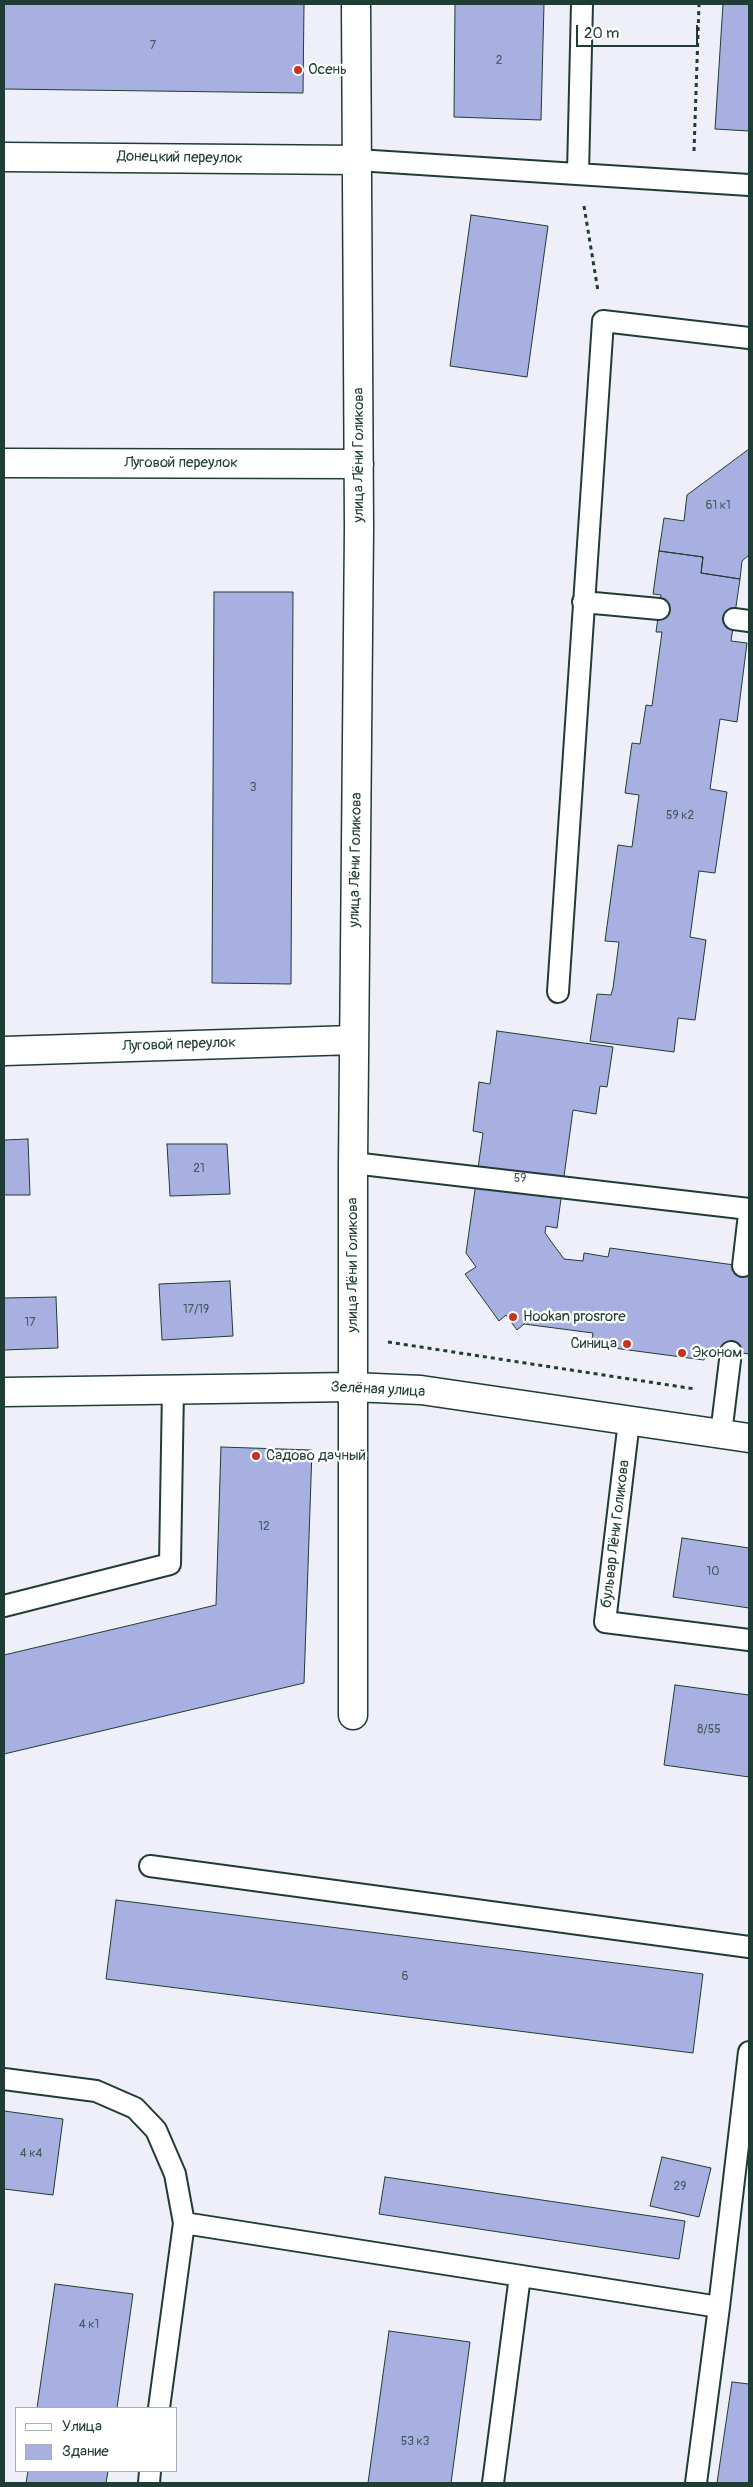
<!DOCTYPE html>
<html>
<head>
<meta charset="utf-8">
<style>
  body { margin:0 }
  #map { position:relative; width:753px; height:2487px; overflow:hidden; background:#eeeff9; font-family:Pangolin,sans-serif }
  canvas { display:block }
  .frame { position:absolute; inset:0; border:5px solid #1f3d34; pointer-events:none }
  .legend { position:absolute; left:15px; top:2407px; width:162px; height:65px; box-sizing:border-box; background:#fff; border:1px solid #a5b1ae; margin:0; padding:6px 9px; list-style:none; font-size:15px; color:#1f3d34 }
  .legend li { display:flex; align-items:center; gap:10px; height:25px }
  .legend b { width:25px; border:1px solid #a5b1ae }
  .scale { position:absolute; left:576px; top:25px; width:122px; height:22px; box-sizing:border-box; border:2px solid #1f3d34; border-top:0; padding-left:6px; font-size:15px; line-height:18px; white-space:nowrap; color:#1f3d34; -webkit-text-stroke:4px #fff; paint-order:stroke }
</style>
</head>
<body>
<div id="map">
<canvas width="753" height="2487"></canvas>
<div class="frame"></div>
<ul class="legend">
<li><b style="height:6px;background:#fff"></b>Улица</li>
<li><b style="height:14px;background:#a8b0e1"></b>Здание</li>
</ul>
<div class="scale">20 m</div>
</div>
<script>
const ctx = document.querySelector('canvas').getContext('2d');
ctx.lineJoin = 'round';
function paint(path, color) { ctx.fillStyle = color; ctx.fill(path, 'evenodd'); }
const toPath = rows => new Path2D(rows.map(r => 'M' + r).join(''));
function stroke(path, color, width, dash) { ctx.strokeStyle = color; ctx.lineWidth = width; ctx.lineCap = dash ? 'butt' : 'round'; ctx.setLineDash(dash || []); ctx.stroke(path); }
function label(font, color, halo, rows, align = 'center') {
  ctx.font = font + ' Pangolin,sans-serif'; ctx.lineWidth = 4.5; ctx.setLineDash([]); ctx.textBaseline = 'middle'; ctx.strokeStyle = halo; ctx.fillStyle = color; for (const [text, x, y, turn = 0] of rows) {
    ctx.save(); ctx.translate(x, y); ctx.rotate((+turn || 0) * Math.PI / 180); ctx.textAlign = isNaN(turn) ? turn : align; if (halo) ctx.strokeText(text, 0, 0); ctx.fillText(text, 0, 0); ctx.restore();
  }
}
const building = toPath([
  [4,4,304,4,303,93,4,89,4,4],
  [455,4,544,4,541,120,454,117,455,4],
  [723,4,749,4,749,131,715,129,723,4],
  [471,215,548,226,527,377,450,366,471,215],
  [749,449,749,555,742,561,740,579,701,573,703,557,659,551,664,518,684,521,687,495,749,449],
  [659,551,703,557,701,573,740,579,731,641,747,643,737,722,720,719,710,789,727,792,715,873,699,871,690,937,706,940,695,1020,678,1018,674,1052,590,1041,597,994,611,995,613,988,619,942,605,941,618,845,632,847,639,795,625,793,632,743,640,744,646,705,652,706,659,654,662,632,656,632,661,595,653,594,659,551],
  [214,592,293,592,291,984,212,983,214,592],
  [497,1031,613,1047,607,1087,600,1086,596,1114,573,1110,557,1228,546,1226,545,1233,564,1259,583,1261,584,1253,608,1257,610,1248,749,1267,749,1354,706,1348,704,1360,591,1345,593,1333,524,1324,517,1330,506,1315,499,1321,465,1274,476,1267,466,1253,483,1133,473,1131,479,1082,490,1084,497,1031],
  [28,1139,30,1195,4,1195,4,1140,28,1139],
  [167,1144,227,1144,230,1194,170,1196,167,1144],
  [230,1281,233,1336,162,1340,159,1284,230,1281],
  [56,1297,58,1348,4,1350,4,1298,56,1297],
  [221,1447,312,1450,304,1683,4,1754,4,1655,216,1605,221,1447],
  [682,1538,749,1548,749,1608,673,1597,682,1538],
  [675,1685,749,1695,749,1777,664,1765,675,1685],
  [116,1900,703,1974,693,2053,106,1979,116,1900],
  [4,2111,63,2119,53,2195,4,2189,4,2111],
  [662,2157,711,2168,699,2217,650,2206,662,2157],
  [385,2177,685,2221,679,2259,379,2214,385,2177],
  [55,2284,133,2294,117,2408,37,2408,55,2284],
  [389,2331,470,2342,451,2483,368,2483,389,2331],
  [732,2382,749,2384,749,2483,717,2483,732,2382],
  [28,2471,108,2471,106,2483,26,2483,28,2471]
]);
paint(building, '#a8b0e1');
stroke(building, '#1f3d34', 1);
const lane = toPath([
  [357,160,749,185],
  [578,173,582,4],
  [583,602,659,609],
  [734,619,749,621],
  [558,992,603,321,749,338],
  [353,1163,749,1209],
  [743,1266,749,1214],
  [629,1421,605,1622,749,1640],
  [721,1434,731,1352],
  [4,1606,170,1564,173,1389],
  [150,1866,749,1947],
  [4,2079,96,2091,135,2108,156,2130,175,2174,184,2223,159,2408],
  [184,2223,719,2307,749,2052],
  [149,2483,150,2471],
  [493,2483,520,2276],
  [696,2483,719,2307]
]);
const street = toPath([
  [4,157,357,160],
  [4,463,359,464],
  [4,1051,354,1040],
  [4,1392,352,1387,421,1390,749,1438],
  [353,1715,353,1163,359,528,356,4]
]);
stroke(lane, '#1f3d34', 24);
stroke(street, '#1f3d34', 31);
stroke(toPath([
  [694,151,699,4],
  [584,206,598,291],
  [388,1342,695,1389]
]), '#1f3d34', 3, [4, 4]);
stroke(lane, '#fff', 20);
stroke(street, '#fff', 28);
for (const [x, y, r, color] of [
  [298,70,5,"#c8321e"],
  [513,1317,5,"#c8321e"],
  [627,1344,5,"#c8321e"],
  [682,1353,5,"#c8321e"],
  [256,1456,5,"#c8321e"]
]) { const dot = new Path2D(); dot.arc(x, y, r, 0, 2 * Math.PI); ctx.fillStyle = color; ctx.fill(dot); stroke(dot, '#fff', 2); }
label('12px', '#415a5f', null, [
  ["7",153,46],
  ["2",499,61],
  ["61 к1",718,506],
  ["3",253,788],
  ["59 к2",680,816],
  ["21",199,1169],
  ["59",520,1179],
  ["17/19",196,1310],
  ["17",30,1323],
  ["12",264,1527],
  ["10",713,1572],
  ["8/55",709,1730],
  ["6",405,1977],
  ["4 к4",31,2154],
  ["29",680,2187],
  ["4 к1",89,2325],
  ["53 к3",415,2442]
]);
label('15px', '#1f3d34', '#fff', [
  ["Осень",308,70],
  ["Hookan prosrore",523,1317],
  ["Синица",617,1344,"right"],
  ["Эконом",692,1353],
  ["Садово дачный",266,1456]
], 'left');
label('15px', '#1f3d34', '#fff', [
  ["Донецкий переулок",180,158,1],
  ["улица Лёни Голикова",359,455,-90],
  ["Луговой переулок",181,463],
  ["улица Лёни Голикова",356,860,-89],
  ["Луговой переулок",179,1045,-2],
  ["улица Лёни Голикова",353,1265,-90],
  ["Зелёная улица",378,1390,3],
  ["бульвар Лёни Голикова",616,1534,-83]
]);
</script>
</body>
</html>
